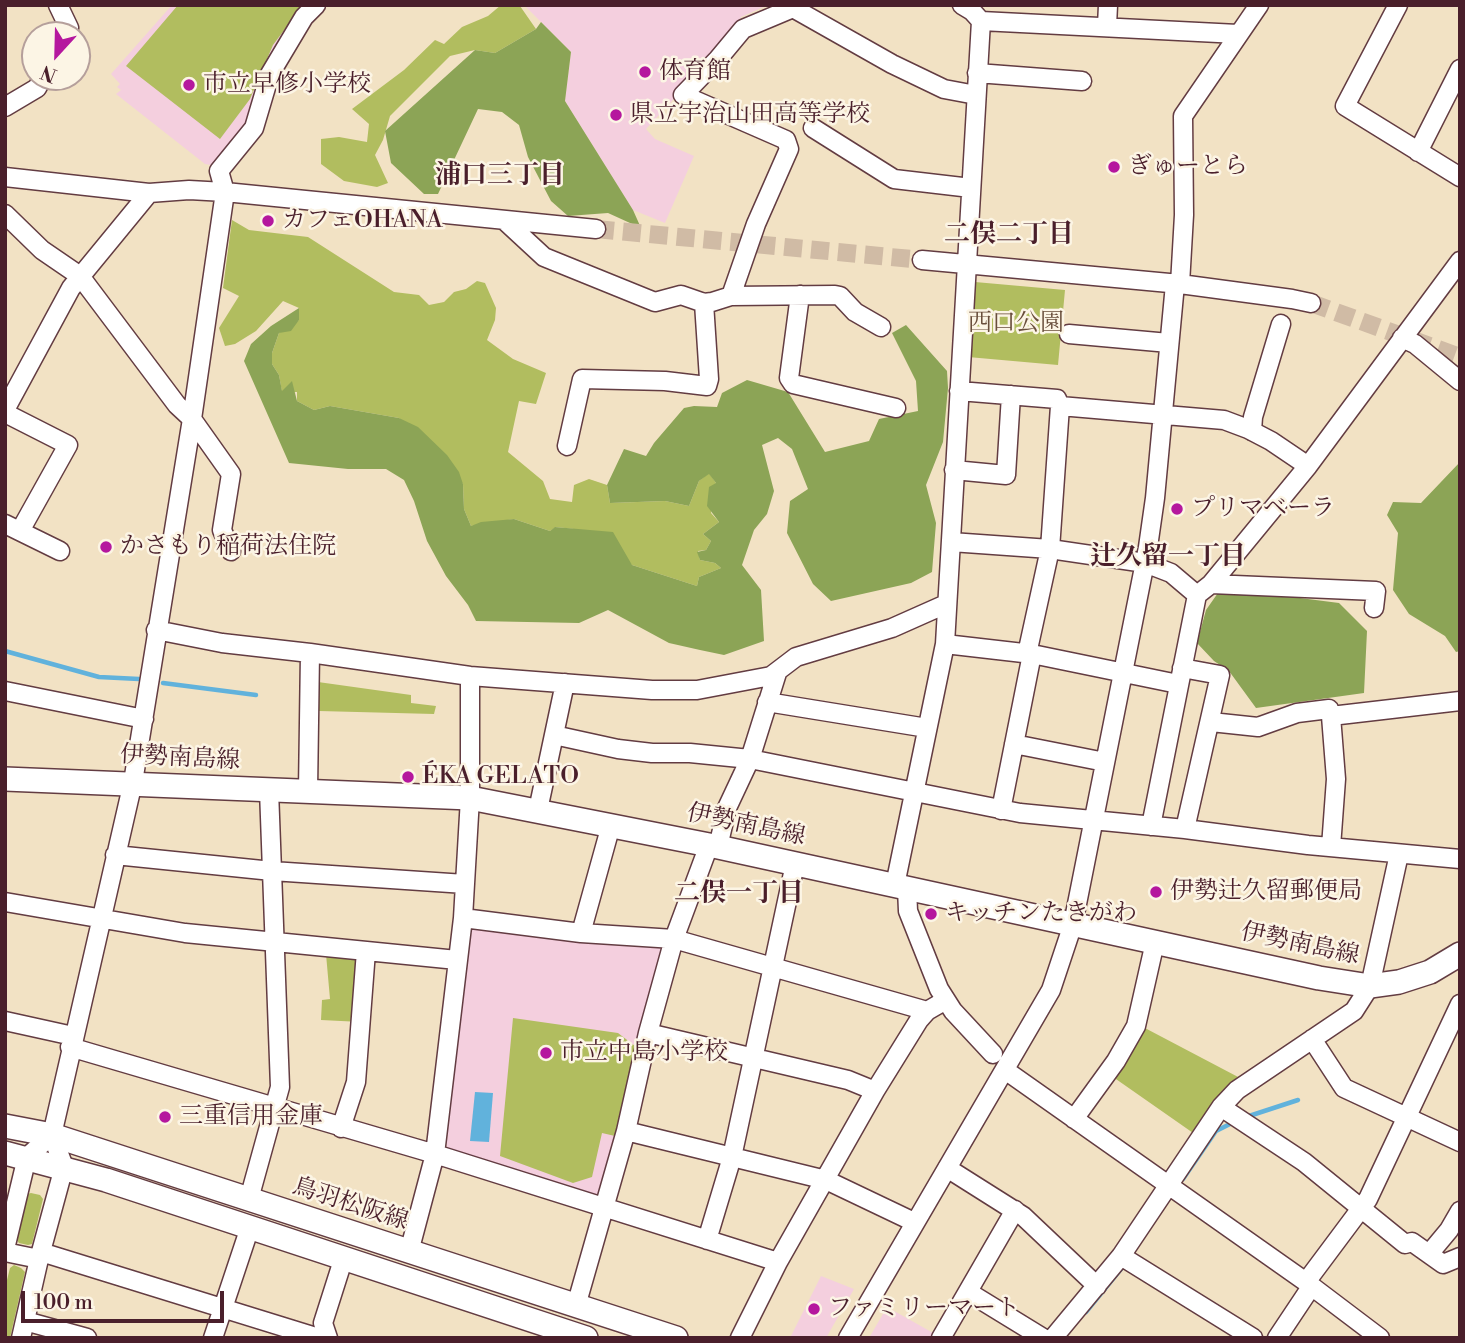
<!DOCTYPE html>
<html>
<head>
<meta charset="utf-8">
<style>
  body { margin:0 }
  #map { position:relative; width:1465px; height:1343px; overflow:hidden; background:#f2e2c4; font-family:"Libre Bodoni",serif }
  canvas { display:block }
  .frame { position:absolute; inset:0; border:7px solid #4a1f2b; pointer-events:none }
  .north { position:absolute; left:21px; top:21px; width:70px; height:70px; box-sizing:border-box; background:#fcf5e5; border:2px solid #b59f9b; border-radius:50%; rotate:202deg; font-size:19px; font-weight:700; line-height:28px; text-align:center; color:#4a1f2b }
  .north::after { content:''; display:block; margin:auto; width:24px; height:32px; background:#b5179e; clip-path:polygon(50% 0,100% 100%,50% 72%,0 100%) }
  .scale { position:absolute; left:21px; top:1291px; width:203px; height:32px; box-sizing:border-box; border:4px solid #4a1f2b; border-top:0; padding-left:9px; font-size:21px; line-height:24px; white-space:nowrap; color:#4a1f2b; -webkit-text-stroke:5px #fcf5e5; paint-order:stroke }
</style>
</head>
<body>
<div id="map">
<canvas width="1465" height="1343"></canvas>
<div class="frame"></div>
<div class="north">N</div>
<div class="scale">100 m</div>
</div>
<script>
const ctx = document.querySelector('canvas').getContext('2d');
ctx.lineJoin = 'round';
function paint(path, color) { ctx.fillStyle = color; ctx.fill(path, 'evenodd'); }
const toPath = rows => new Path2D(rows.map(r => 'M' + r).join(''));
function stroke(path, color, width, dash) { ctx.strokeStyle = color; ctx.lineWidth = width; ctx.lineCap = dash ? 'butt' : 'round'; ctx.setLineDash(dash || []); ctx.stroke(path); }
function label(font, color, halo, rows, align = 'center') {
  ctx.font = font + ' "Libre Bodoni","Noto Serif JP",serif'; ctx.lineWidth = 5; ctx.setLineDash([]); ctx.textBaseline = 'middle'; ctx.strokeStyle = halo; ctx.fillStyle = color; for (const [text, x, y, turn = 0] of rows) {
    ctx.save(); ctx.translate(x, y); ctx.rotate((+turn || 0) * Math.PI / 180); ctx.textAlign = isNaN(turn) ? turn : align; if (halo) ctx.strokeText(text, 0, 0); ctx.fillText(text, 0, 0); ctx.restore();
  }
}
paint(toPath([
  [172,5,307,5,250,121,211,165,205,164,116,94,121,90,117,87,120,84,111,74],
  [524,5,768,5,741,17,723,46,646,129,655,139,694,156,665,223,633,210,565,101,571,52],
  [471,925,661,948,663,954,602,1197,595,1202,446,1153,464,932],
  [821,1276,854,1289,826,1338,790,1338],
  [887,1307,935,1334,933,1338,869,1338]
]), '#f4cfde');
paint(toPath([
  [178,5,303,5,273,45,250,99,220,139,126,66],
  [501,5,520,6,536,29,495,53,475,50,450,56,390,116,383,140,375,155,388,183,377,187,344,181,321,164,321,139,339,137,367,142,369,124,352,109,404,70,435,40,444,44,462,27,488,16],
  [232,220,249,230,308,237,394,292,419,295,429,305,444,302,454,292,466,289,477,281,485,283,496,308,495,320,487,340,513,359,546,373,536,404,519,401,508,452,543,481,550,499,572,502,574,485,589,479,607,485,610,503,665,501,689,506,699,481,709,473,716,483,711,513,719,522,703,534,711,541,706,550,698,551,700,560,715,563,721,568,699,577,697,586,632,565,574,529,556,527,550,531,514,519,471,526,464,509,463,484,399,418,330,406,314,410,297,401,297,392,282,392,279,375,272,364,272,353,279,333,299,320,299,308,283,301,256,331,235,344,225,346,219,328,239,296,223,288],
  [975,282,1065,290,1058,365,968,357],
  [318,682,411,695,411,703,436,706,434,714,319,711],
  [326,954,363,960,361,1022,321,1020,322,1000,330,999],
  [513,1018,618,1033,635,1046,615,1136,602,1133,592,1177,573,1183,500,1156],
  [1143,1027,1240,1078,1196,1135,1113,1077],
  [31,1193,40,1195,43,1199,32,1244,28,1245,19,1243,16,1239,27,1194],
  [14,1265,21,1268,25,1272,10,1338,5,1338,5,1288,10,1268]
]), '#b1bd5f');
paint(toPath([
  [541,22,571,52,565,101,633,210,641,228,608,213,568,216,551,201,528,157,519,125,502,112,478,109,438,194,424,194,391,163,385,131,475,50,495,53,536,29],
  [299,308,299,320,291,331,279,333,272,353,272,364,279,375,282,391,292,381,297,401,314,410,330,406,399,418,418,427,447,455,459,472,463,484,464,509,471,526,481,522,514,519,550,531,555,527,613,532,632,565,697,586,699,577,721,568,715,563,700,560,697,552,706,550,711,541,703,534,719,522,707,506,709,487,716,483,709,474,699,481,689,506,665,501,610,503,607,485,624,449,646,456,654,443,684,408,694,406,717,407,722,393,747,380,788,392,825,452,869,441,879,419,918,411,916,381,892,333,906,325,947,371,948,388,943,442,926,485,936,523,932,572,911,583,831,601,813,584,787,533,790,501,808,489,792,449,778,438,762,445,774,491,767,514,754,530,742,565,761,590,764,641,724,655,700,650,669,643,608,610,579,623,476,621,468,605,446,576,427,541,414,501,404,480,386,469,348,469,289,463,244,361,251,344,271,326],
  [1460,462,1460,651,1456,652,1445,636,1409,614,1393,590,1398,533,1387,515,1393,502,1421,503],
  [1230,589,1339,603,1367,631,1364,693,1256,708,1229,671,1214,661,1197,643,1206,610,1220,590]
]), '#8ca456');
paint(toPath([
  [475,1092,493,1093,489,1142,470,1141]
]), '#61b2dc');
stroke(toPath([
  [5,651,99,677,139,679],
  [163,683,256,695],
  [1246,1117,1298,1100],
  [1183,1179,1216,1131,1234,1122],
  [1086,1312,1125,1264]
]), '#61b2dc', 4.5);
stroke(toPath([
  [596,229,922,260],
  [1311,303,1460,357]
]), '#d0bba5', 18, [18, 9]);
const minor = toPath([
  [58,5,69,28,65,35],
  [1398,5,1345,106,1460,177],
  [981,21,1238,34],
  [1107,26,1108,5],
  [977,73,1082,81],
  [5,107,37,88,43,77],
  [813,128,894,179,971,188],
  [1418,152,1460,69],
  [5,177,149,193,189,190,225,192,596,229],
  [5,214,42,250,80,276,177,405,192,419,231,474,222,530,231,551],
  [504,220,544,257,655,302,681,295,704,303,712,302,731,296,756,224,789,149,786,140,683,95,718,59,743,29,793,8,892,64,944,89,976,95],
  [922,260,1180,284,1292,299,1311,303],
  [1180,284,1184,215,1183,116,1259,5],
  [800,295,789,378,793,384,896,408],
  [731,296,835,295,840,296,855,312,881,327],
  [1069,334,1169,343],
  [1402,338,1415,344,1460,381],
  [959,391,1057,399,1060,406,1224,420,1248,429,1271,441,1308,466],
  [5,410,71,288,149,193],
  [5,413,68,445,20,531],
  [1252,431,1253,417,1281,324],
  [567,446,582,379,665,381,707,386,709,379,704,303],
  [954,470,1006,475,1011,395],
  [5,524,60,551],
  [951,542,1050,549,1145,563,1171,573,1197,595],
  [1211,584,1376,591,1374,608],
  [156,630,222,643,310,653,470,676,652,690,697,690,771,676,796,657,892,628,946,604],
  [945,644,1032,654,1178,684],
  [1027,654,1050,549,1060,406],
  [1182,668,1220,675,1185,829],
  [5,691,144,719],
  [767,702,927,728],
  [1331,716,1336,779,1331,847],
  [1211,722,1258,727,1297,713,1329,709,1331,716,1460,701],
  [554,735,618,749,652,753,690,753,750,759,1020,813,1185,829,1308,845,1460,859],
  [1014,744,1105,762],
  [308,791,310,653],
  [538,810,565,683],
  [1001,810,1032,654],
  [1151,826,1197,595,1211,584,1308,466,1460,261],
  [718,847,727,808,750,759,777,673],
  [115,855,272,871,465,884],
  [895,885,945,644,981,21,972,11,962,5],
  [907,888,908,911,939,989,953,1011,993,1054],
  [5,902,185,933,457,960],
  [463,918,581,933,674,939,927,1011,946,1000],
  [581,933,611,825],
  [5,1021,73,1036],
  [648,1033,848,1080,875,1091],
  [1312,1039,1344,1088,1460,1142],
  [70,1047,435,1154,778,1262],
  [1005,1070,1306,1282,1380,1338],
  [1221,1107,1304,1162,1405,1244,1412,1242,1443,1264,1460,1257],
  [1074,1119,1116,1061,1136,1026,1155,942],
  [341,1128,356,1082,366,951],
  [626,1131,826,1180,914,1222],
  [947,1168,1023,1216,1097,1286],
  [249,1199,280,1087,269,790],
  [707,1240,732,1157,795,864],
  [5,1249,27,1157,52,1135],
  [5,1252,39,1259],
  [41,1252,316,1337,326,1334],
  [409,1252,435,1154,463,918,470,798,470,676],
  [1429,1254,1449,1230,1460,1211],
  [1121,1256,1253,1338],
  [1306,1282,1368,1199,1460,1004],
  [968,1292,1043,1338],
  [576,1306,626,1131,648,1033,674,939,709,845],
  [25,1321,87,1338],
  [21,1338,39,1259,64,1167,52,1135,133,782,192,419,225,192,219,171,254,128,270,74,304,17,316,5],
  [213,1338,250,1227],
  [328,1338,323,1323,344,1257],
  [740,1338,778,1262,875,1091,919,1020,927,1011],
  [848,1338,1051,990,1073,924,1148,547,1155,498,1175,284],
  [941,1338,1015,1210],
  [1053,1338,1121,1256,1221,1107,1237,1090,1354,1011,1370,986,1399,854],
  [1277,1338,1311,1287]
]);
const major = toPath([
  [5,779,470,798,709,845,1319,978,1370,986,1399,982,1430,972,1460,954],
  [5,1126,52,1135,676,1338],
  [5,1153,106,1180,586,1338]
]);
stroke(minor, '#633c42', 21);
stroke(major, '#633c42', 26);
stroke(minor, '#fff', 18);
stroke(major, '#fff', 23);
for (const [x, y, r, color] of [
  [645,72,7,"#b5179e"],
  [189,85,7,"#b5179e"],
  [616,115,7,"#b5179e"],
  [1114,167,7,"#b5179e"],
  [268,221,7,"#b5179e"],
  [1177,509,7,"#b5179e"],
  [106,547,7,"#b5179e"],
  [408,777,7,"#b5179e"],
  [1156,892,7,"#b5179e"],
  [931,914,7,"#b5179e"],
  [546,1053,7,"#b5179e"],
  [165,1117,7,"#b5179e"],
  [814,1309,7,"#b5179e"]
]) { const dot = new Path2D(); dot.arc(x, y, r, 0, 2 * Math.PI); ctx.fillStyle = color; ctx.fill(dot); stroke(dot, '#fcf5e5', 2.5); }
label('24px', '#4a1f2b', '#fcf5e5', [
  ["体育館",659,72],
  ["市立早修小学校",203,85],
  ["県立宇治山田高等学校",630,115],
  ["ぎゅーとら",1128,167],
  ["カフェOHANA",282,221],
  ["プリマベーラ",1191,509],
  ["かさもり稲荷法住院",120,547],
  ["ÉKA GELATO",422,777],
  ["伊勢辻久留郵便局",1170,892],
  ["キッチンたきがわ",945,914],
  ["市立中島小学校",560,1053],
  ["三重信用金庫",179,1117],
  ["ファミリーマート",828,1309]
], 'left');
label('24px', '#694e3b', '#fcf5e5', [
  ["西口公園",1016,324]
]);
label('24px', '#4a1f2b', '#fcf5e5', [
  ["伊勢南島線",180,759,3],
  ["伊勢南島線",746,826,12],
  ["伊勢南島線",1300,945,12],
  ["鳥羽松阪線",350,1205,18]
]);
label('bold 26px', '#4a1f2b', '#fcf5e5', [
  ["浦口三丁目",500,177],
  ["二俣二丁目",1009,236],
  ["辻久留一丁目",1168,558],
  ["二俣一丁目",739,895]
]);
</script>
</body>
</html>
